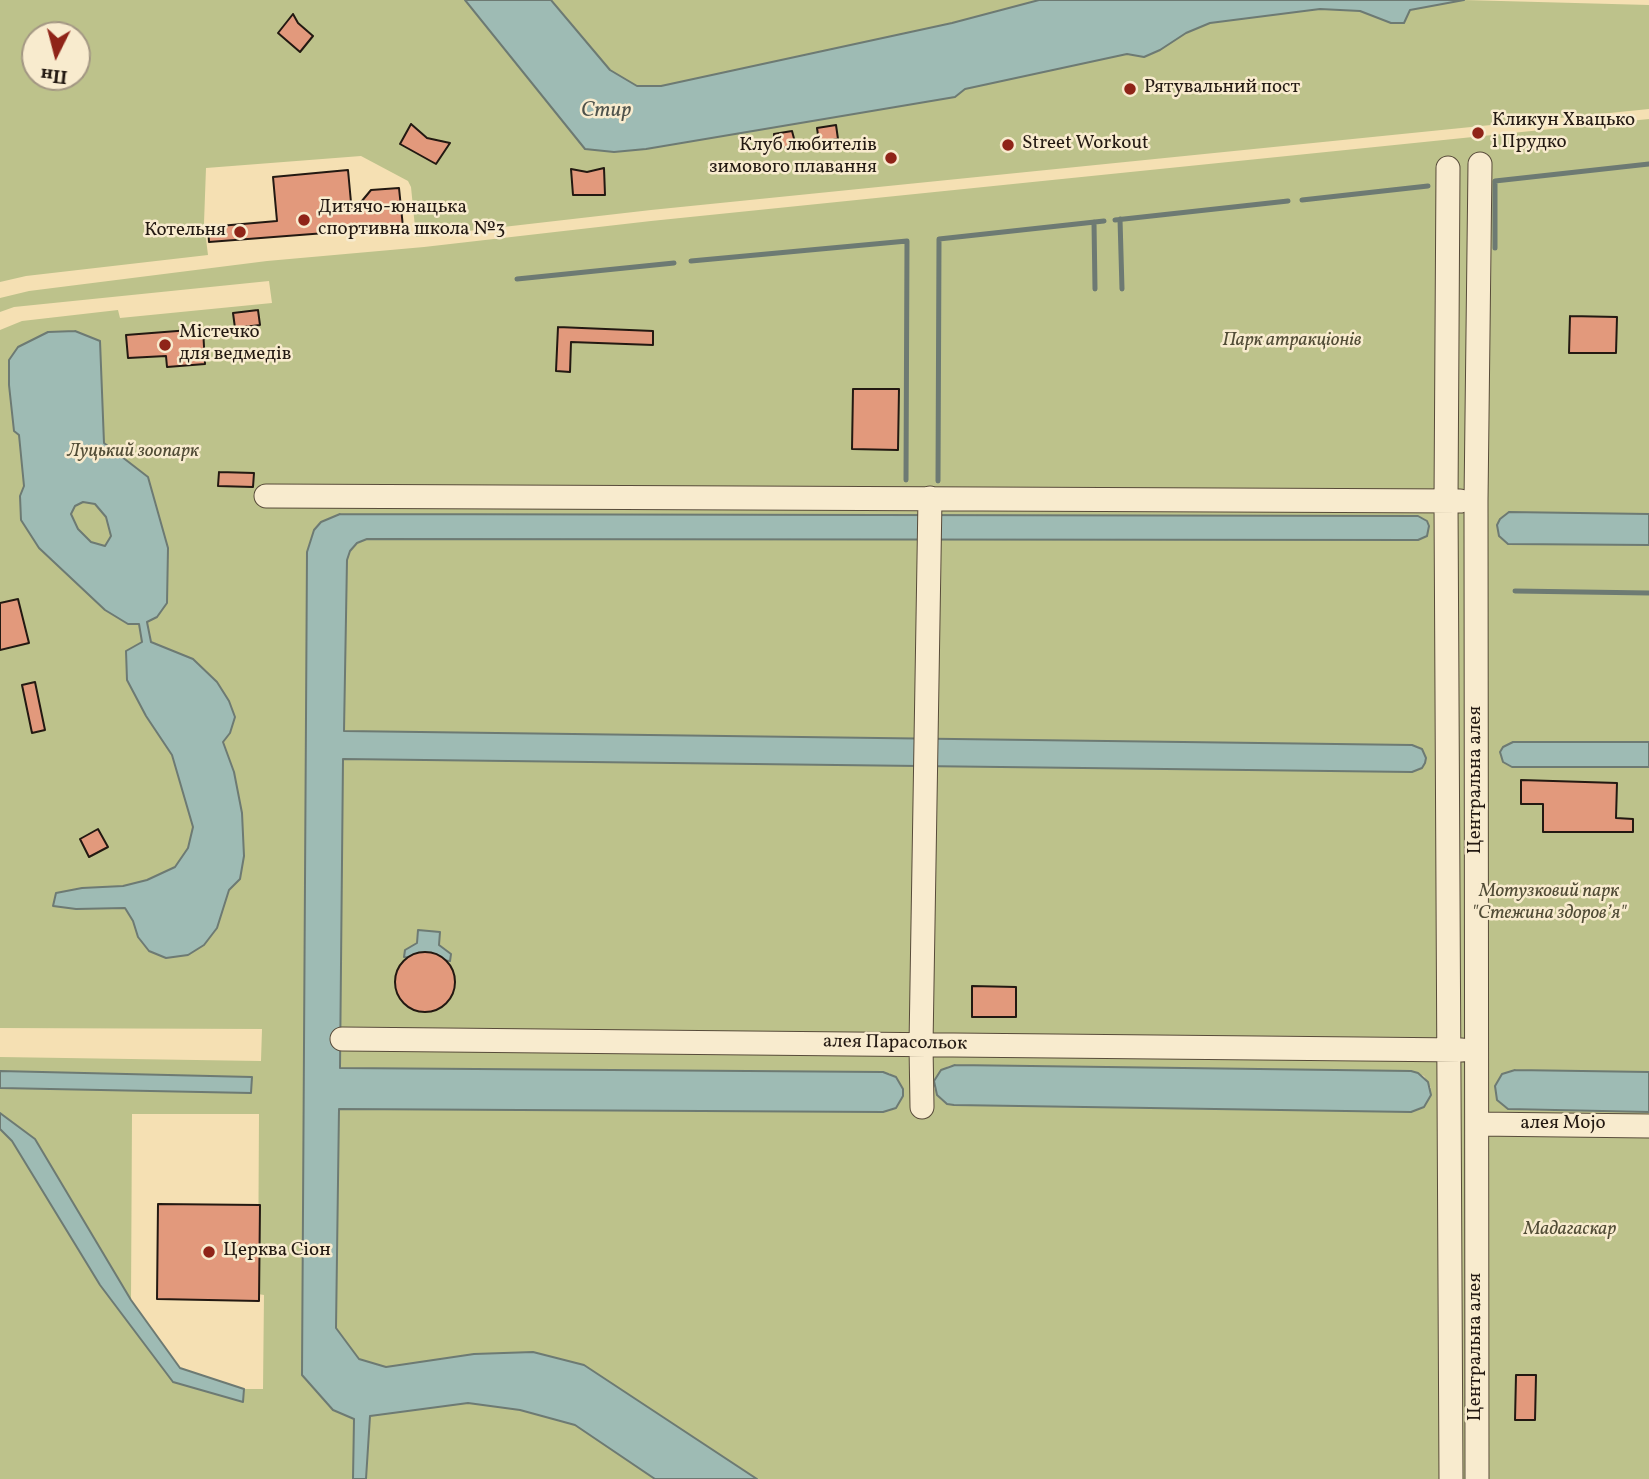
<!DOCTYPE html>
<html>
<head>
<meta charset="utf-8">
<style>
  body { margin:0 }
  #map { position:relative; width:1649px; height:1479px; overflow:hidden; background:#f5e0b3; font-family:Vollkorn,serif }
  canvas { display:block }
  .north { position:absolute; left:21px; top:21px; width:70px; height:70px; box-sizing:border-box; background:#f8ebce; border:2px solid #a39783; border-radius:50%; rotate:186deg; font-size:19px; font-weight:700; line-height:28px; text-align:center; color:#231912 }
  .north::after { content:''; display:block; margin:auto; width:24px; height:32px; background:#8f2418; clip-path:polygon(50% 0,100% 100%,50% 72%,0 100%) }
</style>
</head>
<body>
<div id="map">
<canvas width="1649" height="1479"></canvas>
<div class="north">Пн</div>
</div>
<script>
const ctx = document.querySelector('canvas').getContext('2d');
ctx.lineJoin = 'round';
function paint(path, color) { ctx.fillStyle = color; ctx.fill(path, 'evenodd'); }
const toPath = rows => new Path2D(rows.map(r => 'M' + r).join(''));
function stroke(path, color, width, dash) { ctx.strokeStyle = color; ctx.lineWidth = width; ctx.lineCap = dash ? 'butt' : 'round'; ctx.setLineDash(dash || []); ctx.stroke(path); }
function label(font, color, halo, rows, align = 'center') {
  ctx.font = font + ' Vollkorn,serif'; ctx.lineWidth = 5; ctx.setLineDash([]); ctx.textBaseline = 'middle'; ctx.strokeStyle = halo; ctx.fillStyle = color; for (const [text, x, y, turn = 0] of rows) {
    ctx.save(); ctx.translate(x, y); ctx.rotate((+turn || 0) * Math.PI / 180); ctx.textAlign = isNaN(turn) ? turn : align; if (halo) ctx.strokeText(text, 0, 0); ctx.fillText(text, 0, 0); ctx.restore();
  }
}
paint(toPath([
  [0,0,465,0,585,149,614,152,646,149,955,97,965,89,1127,54,1145,57,1160,50,1186,33,1210,23,1320,9,1360,11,1391,23,1410,10,1464,0,1649,5,1649,109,651,210,416,237,411,187,408,181,361,156,206,168,204,223,208,255,26,276,0,282],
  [35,35,77,35,77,77,35,77],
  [551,0,1039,0,952,23,661,86,637,86,610,70],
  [1649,119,1649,514,1509,512,1500,519,1497,525,1498,531,1508,544,1649,545,1649,742,1513,742,1503,747,1500,752,1501,757,1512,767,1649,767,1649,1072,1515,1070,1514,1110,1649,1112,1649,1479,757,1479,584,1365,533,1352,474,1354,386,1367,359,1359,336,1328,339,1108,883,1112,890,1073,339,1068,343,759,1412,772,1418,746,344,732,347,560,350,551,357,543,367,539,1418,540,1429,531,1427,521,1423,518,314,530,307,552,302,1375,333,1410,354,1419,353,1479,0,1479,0,1129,12,1141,173,1382,243,1401,244,1389,263,1389,264,1295,258,1294,259,1114,132,1114,131,1300,35,1140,0,1113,0,1088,251,1093,252,1077,0,1071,0,1057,261,1061,262,1029,0,1028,0,330,22,321,118,310,120,318,272,303,269,281,14,307,0,312,0,298,29,291,267,261,424,247,651,221],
  [955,1065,1411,1071,1424,1076,1431,1088,954,1105,941,1100,934,1088,948,1066],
  [468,1403,520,1410,575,1425,655,1479,366,1479,370,1416]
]), '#bdc28b');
const water = toPath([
  [465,0,551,0,610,70,637,86,661,86,952,23,1039,0,1464,0,1410,10,1404,23,1391,23,1360,11,1320,9,1210,23,1186,33,1160,50,1144,57,1127,54,965,89,955,97,646,149,614,152,585,149,465,0],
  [75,331,100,341,104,443,148,477,168,548,167,603,157,617,147,622,151,642,193,659,217,682,229,701,235,717,230,733,223,742,234,772,242,813,244,856,240,879,229,890,217,928,204,945,188,955,166,958,149,951,138,937,133,921,125,908,76,909,53,906,56,893,82,888,123,886,147,880,175,867,188,848,193,827,172,755,146,716,127,680,126,651,142,642,139,624,128,624,105,610,39,548,21,520,20,496,24,486,19,435,14,431,9,385,9,360,18,347,48,332,75,331],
  [83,502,95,504,106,517,111,536,105,546,91,542,78,529,71,514,75,506,83,502],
  [1509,512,1649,514,1649,545,1508,544,1499,536,1497,525,1500,519,1509,512],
  [340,514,1418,516,1427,521,1429,526,1427,536,1418,540,367,539,357,543,350,551,347,560,344,731,1412,745,1422,749,1426,758,1425,763,1422,768,1412,772,343,759,340,1068,883,1072,896,1077,903,1089,903,1096,896,1108,883,1112,339,1109,336,1328,359,1359,386,1367,474,1354,533,1352,584,1365,757,1479,655,1479,575,1425,520,1410,468,1403,370,1416,366,1479,353,1479,354,1419,333,1410,302,1375,307,552,314,530,321,522,340,514],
  [1513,742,1649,742,1649,767,1512,767,1503,762,1500,752,1503,747,1513,742],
  [418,930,440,932,439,945,451,954,450,961,404,957,405,950,417,943,418,930],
  [955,1065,1411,1071,1418,1073,1428,1082,1431,1095,1424,1107,1411,1112,954,1105,947,1104,937,1095,934,1081,941,1070,955,1065],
  [1515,1070,1649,1072,1649,1112,1508,1109,1497,1100,1495,1086,1502,1074,1515,1070],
  [0,1071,252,1077,251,1093,0,1088,0,1071],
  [0,1113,35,1139,131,1300,180,1368,244,1389,243,1402,173,1382,100,1285,12,1141,0,1129,0,1113]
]);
paint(water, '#9ebbb4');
stroke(water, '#6d7a73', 2);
stroke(toPath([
  [1302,200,1428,186],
  [1120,219,1122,289],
  [1115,220,1288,201],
  [1094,222,1095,289],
  [1495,248,1495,181,1649,164],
  [691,261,907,241,906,480],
  [517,279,674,263],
  [938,481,939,239,1104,221],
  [1515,591,1649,593]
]), '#6d7a73', 5);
const building = toPath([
  [293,14,298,23,313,36,300,52,278,33,293,14],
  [411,124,427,138,450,143,436,164,400,144,411,124],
  [836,125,838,139,819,142,817,128,836,125],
  [792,131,796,146,775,149,774,134,792,131],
  [604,168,605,195,573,195,571,169,587,172,604,168],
  [348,170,352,213,371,190,399,188,403,227,209,242,208,227,277,221,273,177,348,170],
  [258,310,260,325,235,328,233,313,258,310],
  [1570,316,1617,317,1616,353,1569,353,1570,316],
  [558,327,653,331,653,345,571,342,570,372,556,371,558,327],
  [203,329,205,364,167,367,166,356,128,358,126,335,203,329],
  [853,389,899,389,898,450,852,449,853,389],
  [219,472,254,473,253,487,218,486,219,472],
  [18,599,29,643,0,650,0,603,18,599],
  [35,682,45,730,32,733,22,685,35,682],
  [1521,780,1617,783,1616,818,1633,819,1633,832,1543,832,1543,804,1521,804,1521,780],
  [98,829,108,847,89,857,80,839,98,829],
  '395 982a30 30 0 1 1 60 0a30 30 0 1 1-60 0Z',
  [972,986,1016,987,1016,1017,972,1017,972,986],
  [158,1204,260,1205,259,1301,157,1299,158,1204],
  [1516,1375,1536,1375,1535,1420,1515,1420,1516,1375]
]);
paint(building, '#e2997c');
stroke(building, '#231912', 2);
const minor = toPath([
  [1448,168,1446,501,1451,1479],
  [266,496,1460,501],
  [342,1039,1462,1050],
  [922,1107,921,1045,930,498],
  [1477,1124,1649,1126],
  [1477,1479,1476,501,1480,164]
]);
stroke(minor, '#584b3a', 25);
stroke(minor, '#f8ebce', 23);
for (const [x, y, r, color] of [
  [1130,89,7,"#8f2418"],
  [1478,133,7,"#8f2418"],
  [1008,145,7,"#8f2418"],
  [891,158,7,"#8f2418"],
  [304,220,7,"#8f2418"],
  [240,232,7,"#8f2418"],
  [165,345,7,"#8f2418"],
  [209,1252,7,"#8f2418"]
]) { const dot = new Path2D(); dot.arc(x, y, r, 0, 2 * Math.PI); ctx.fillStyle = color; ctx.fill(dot); stroke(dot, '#f8ebce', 2.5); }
label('19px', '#231912', '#f8ebce', [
  ["Рятувальний пост",1144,89],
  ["Кликун Хвацько",1492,122],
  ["і Прудко",1492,144],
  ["Street Workout",1022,145],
  ["Клуб любителів",877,147,"right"],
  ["зимового плавання",877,169,"right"],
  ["Дитячо-юнацька",318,209],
  ["спортивна школа №3",318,231],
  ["Котельня",226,232,"right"],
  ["Містечко",179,334],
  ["для ведмедів",179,356],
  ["Церква Сіон",223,1252]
], 'left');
label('italic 19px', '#514c36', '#f8ebce', [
  ["Парк атракціонів",1292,342],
  ["Луцький зоопарк",133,453],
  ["Мотузковий парк",1549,893],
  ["\"Стежина здоров’я\"",1549,915],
  ["Мадагаскар",1570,1231]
]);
label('19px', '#231912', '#f8ebce', [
  ["Центральна алея",1477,780,-90],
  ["алея Парасольок",895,1044,1],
  ["алея Mojo",1563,1125],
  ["Центральна алея",1477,1347,-90]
]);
label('italic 21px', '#4e524b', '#f8ebce', [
  ["Стир",606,112]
]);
</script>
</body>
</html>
